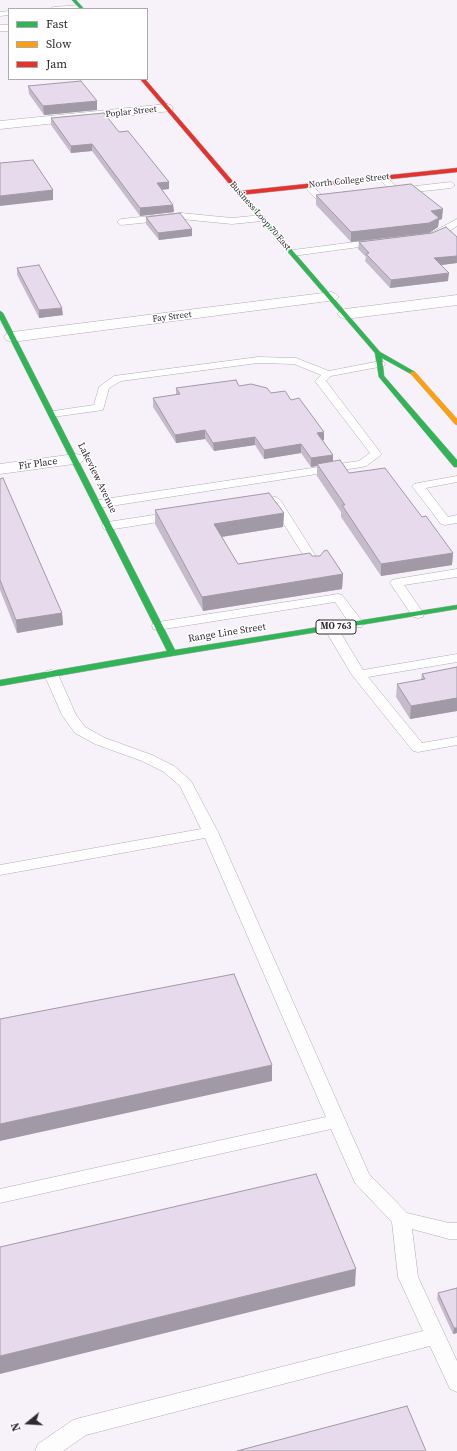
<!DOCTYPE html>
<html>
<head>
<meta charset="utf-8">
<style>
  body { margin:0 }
  #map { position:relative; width:457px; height:1451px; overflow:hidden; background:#f7f2fa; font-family:"Source Serif 4",serif }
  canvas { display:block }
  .legend { position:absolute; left:8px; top:8px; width:140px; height:72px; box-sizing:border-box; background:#fff; border:1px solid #acaaad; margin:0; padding:5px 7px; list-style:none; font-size:12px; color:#2f2a31 }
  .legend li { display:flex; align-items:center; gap:8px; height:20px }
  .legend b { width:20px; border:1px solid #acaaad }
  .north { position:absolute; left:8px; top:1403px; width:40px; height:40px; -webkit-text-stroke:3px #fff; paint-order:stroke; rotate:252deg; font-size:11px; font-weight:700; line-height:16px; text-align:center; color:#2f2a31 }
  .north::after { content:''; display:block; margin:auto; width:14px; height:18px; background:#2f2a31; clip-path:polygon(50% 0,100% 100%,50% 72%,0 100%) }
</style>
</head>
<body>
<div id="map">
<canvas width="457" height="1451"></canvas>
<ul class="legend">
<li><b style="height:5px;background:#30b455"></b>Fast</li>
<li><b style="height:5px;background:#ff9f0a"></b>Slow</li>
<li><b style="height:5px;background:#e5322d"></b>Jam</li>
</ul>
<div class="north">N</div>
</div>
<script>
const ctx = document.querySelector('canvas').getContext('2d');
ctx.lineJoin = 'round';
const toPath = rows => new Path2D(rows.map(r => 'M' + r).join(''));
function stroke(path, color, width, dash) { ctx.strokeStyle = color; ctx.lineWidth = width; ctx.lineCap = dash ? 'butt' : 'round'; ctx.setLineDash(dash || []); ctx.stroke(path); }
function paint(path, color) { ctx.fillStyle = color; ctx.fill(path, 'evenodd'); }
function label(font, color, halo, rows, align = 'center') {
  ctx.font = font + ' "Source Serif 4",serif'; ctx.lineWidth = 3; ctx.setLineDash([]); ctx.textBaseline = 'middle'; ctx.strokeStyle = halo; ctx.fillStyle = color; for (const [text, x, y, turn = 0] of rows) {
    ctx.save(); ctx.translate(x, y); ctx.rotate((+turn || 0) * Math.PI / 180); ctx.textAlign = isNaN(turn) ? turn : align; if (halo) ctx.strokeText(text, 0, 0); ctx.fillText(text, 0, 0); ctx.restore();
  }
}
const lane = toPath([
  [80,5,83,7,82,8,50,9,53,7,80,5],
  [9,11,9,15,0,16,0,12,9,11],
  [383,175,386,176,398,188,451,182,455,185,451,188,396,194,393,193,380,180,379,178,383,175],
  [308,183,311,184,322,195,334,195,338,198,334,201,317,200,304,186,308,183],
  [181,213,232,218,262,215,266,218,262,221,232,224,181,219,121,225,117,222,121,219,181,213],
  [457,219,457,226,448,232,430,239,425,236,457,219],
  [378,239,381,240,383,242,381,244,293,256,288,253,293,250,378,239],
  [258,357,296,358,329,371,380,361,384,362,385,364,384,366,331,376,326,381,380,452,382,454,380,456,366,466,362,467,98,508,94,506,92,504,94,502,98,500,359,461,370,453,315,381,321,375,294,364,258,363,121,381,109,388,103,410,53,417,48,414,53,411,94,405,99,387,114,376,258,357],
  [457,476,457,482,426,488,448,517,457,515,457,523,445,525,441,524,412,486,414,484,418,483,457,476],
  [275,497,279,499,281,501,322,566,320,569,312,569,272,505,257,507,253,505,251,503,253,501,257,499,275,497],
  [173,512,177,513,179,516,177,519,108,530,104,529,102,526,104,523,108,522,173,512],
  [457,569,457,577,404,585,424,614,423,617,418,618,413,617,390,583,392,580,396,579,457,569],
  [338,594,342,595,362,621,363,624,362,627,352,627,335,602,158,630,153,629,152,626,153,623,158,622,338,594],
  [331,624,336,625,363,670,457,654,457,662,368,677,422,743,457,737,457,745,418,752,413,751,352,675,324,628,326,625,331,624],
  [51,670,56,671,58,674,76,715,85,727,105,738,152,755,174,766,191,781,218,832,369,1174,407,1213,449,1223,457,1223,457,1239,449,1239,412,1229,418,1277,457,1361,457,1392,450,1389,430,1346,86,1435,63,1451,35,1451,38,1444,73,1420,80,1418,423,1331,398,1277,392,1222,355,1183,331,1129,0,1203,0,1189,326,1117,205,838,0,875,0,865,201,829,180,786,164,772,142,761,95,744,75,733,62,715,44,674,46,671,51,670]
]);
const street = toPath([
  [0,25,9,25,9,31,0,31,0,25],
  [167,104,171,105,173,108,171,111,0,129,0,121,167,104],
  [331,292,336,294,339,297,336,300,12,342,6,340,4,337,6,334,12,332,331,292],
  [457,295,457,305,345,319,340,317,337,314,340,311,345,309,457,295],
  [75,454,81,455,84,459,81,463,0,474,0,464,75,454]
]);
const fast = toPath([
  [72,0,76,0,84,9,80,9,72,0],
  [232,185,236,185,380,352,415,372,415,374,411,374,382,358,384,376,457,460,457,467,454,467,379,377,375,353,232,187,232,185],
  [0,311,3,313,175,650,457,605,457,609,172,656,0,686,0,680,167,651,0,319,0,311]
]);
const slow = toPath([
  [413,371,415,372,457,419,457,425,455,424,411,374,410,373,413,371]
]);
const jam = toPath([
  [140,79,145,79,236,185,236,187,232,187,140,79],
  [457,168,457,172,240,195,237,193,240,191,457,168]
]);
stroke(lane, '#b0abb1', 1);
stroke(street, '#b0abb1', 1);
stroke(fast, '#b0abb1', 1);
stroke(slow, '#b0abb1', 1);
stroke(jam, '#b0abb1', 1);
paint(lane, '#fefdfe');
paint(street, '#fefdfe');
paint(fast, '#30b455');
paint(slow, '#ff9f0a');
paint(jam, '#e5322d');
paint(toPath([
  [28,86,97,101,97,110,44,115,29,94],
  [51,118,119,132,169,182,169,189,162,190,173,205,174,212,140,216,92,151,71,153,51,125],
  [316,195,442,219,439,220,438,227,429,233,351,242,316,205],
  [146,217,192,229,192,236,159,240,146,224],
  [432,233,457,237,457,263,441,265,448,281,390,288,365,261,366,257,358,249,359,242],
  [17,268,63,315,39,318,17,275],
  [239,386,271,393,291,400,324,432,324,440,323,440,333,461,349,473,422,517,453,553,452,565,381,576,341,517,341,512,317,476,317,466,311,467,301,453,264,459,255,445,214,451,205,439,176,443,153,407,153,398,176,395,176,388],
  [0,479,62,613,63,625,17,633,0,590],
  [155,510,284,513,283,527,222,537,238,564,312,556,343,574,342,589,203,611,155,524],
  [457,667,457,711,410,719,396,697,397,684,421,680,422,674],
  [457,1288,457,1333,453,1334,437,1299,438,1293]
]), '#c6bbcb');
paint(toPath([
  [97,101,97,110,44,115,43,106],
  [92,144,92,151,71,153,71,146],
  [169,182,169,189,157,190,157,183],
  [53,190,53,200,0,206,0,196],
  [173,205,174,212,140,216,140,208],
  [443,209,442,219,439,220,438,227,429,233,351,242,351,232,431,211],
  [192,229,192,236,159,240,158,233],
  [457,256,457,263,434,266,434,258],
  [449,273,448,281,390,288,391,280],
  [62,308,63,315,39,318,39,310],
  [205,430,205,439,176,443,175,435],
  [324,432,324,440,317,441,317,433],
  [255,437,255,445,214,451,213,443],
  [301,444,301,453,264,459,264,450],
  [333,455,333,463,317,464,317,466,311,467,311,458],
  [284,513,283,527,214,538,214,524],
  [453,553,452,565,381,576,381,564],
  [343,574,342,589,203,611,202,597],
  [62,613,63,625,17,633,16,620],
  [457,698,457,711,410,719,411,706],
  [272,1065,272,1081,0,1141,0,1124],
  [356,1269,355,1286,0,1374,0,1356],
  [454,1328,457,1328,457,1333,453,1334]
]), '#a199a5');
const building = toPath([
  [81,81,97,101,43,106,28,86,81,81],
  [104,113,119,132,128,131,169,182,157,183,173,205,140,208,92,144,71,146,51,118,104,113],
  [33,160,53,190,0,196,0,163,33,160],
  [411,184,443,209,431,211,439,218,429,223,351,232,316,195,411,184],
  [180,213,192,229,158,233,146,217,180,213],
  [446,227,457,237,457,256,434,258,449,273,391,280,366,254,369,253,359,242,432,233,446,227],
  [39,265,62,308,39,310,17,268,39,265],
  [236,380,239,386,251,384,267,388,271,393,285,391,291,400,299,398,324,432,317,433,333,455,311,458,301,444,264,450,255,437,213,443,205,430,175,435,153,398,180,394,176,388,236,380],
  [340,460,349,473,385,468,422,517,426,516,453,553,381,564,342,505,345,505,317,464,340,460],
  [3,478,62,613,16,620,0,580,0,479,3,478],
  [269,493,284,513,214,524,238,564,310,553,312,556,320,556,324,551,327,550,343,574,202,597,155,510,269,493],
  [457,667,457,698,411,706,397,684,425,679,422,674,457,667],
  [234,974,272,1065,0,1124,0,1019,234,974],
  [316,1174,356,1269,0,1356,0,1247,316,1174],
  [457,1288,457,1328,454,1328,438,1293,457,1288],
  [407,1406,426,1451,237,1451,407,1406]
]);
paint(building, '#e6daec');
stroke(building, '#a199a5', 1);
label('9px', '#2f2a31', '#fff', [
  ["Poplar Street",131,112,-6],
  ["North College Street",349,181,-6],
  ["Business Loop 70 East",260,216,49],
  ["Fay Street",172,317,-7]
]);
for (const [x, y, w] of [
  [336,627,40]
]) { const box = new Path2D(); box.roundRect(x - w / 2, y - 7, w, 14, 3); ctx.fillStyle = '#fff'; ctx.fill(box); stroke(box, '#2f2a31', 1); }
label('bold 9px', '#2f2a31', null, [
  ["MO 763",336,627]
]);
label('10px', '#2f2a31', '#fff', [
  ["Fir Place",38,464,-8],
  ["Lakeview Avenue",97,478,64],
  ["Range Line Street",227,633,-9]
]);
</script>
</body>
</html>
